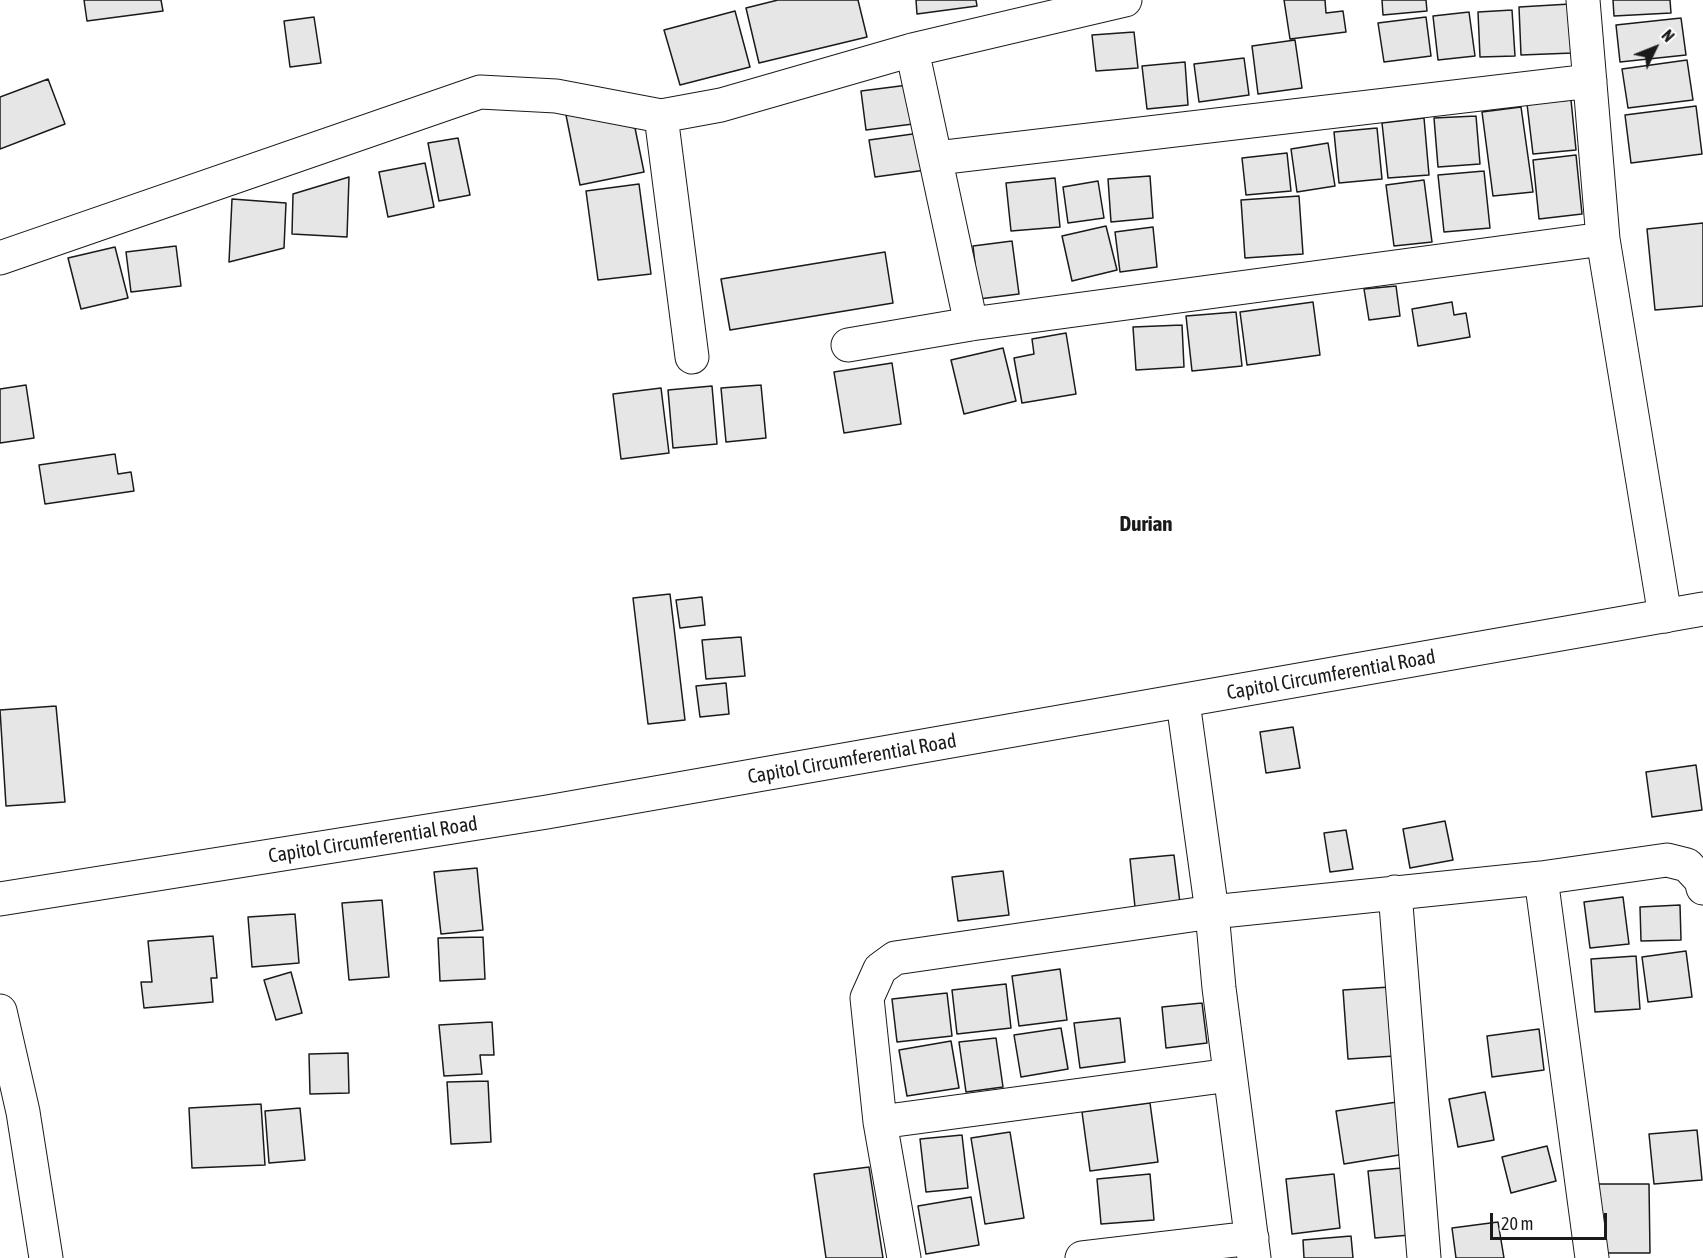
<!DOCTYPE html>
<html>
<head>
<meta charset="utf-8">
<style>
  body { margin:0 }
  #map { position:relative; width:1703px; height:1258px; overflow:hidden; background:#fff; font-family:"Asap Condensed",sans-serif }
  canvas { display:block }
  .north { position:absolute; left:1625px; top:18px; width:60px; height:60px; -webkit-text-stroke:4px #fff; paint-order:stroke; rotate:47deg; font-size:16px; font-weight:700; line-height:24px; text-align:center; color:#1a1a1a }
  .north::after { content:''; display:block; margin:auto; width:21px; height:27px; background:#1a1a1a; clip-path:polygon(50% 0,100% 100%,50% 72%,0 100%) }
  .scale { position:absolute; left:1490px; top:1213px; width:117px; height:27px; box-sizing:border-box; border:3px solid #1a1a1a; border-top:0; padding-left:8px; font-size:18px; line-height:21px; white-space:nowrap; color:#1a1a1a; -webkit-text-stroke:4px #fff; paint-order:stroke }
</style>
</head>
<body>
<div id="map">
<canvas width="1703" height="1258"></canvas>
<div class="north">N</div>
<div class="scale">20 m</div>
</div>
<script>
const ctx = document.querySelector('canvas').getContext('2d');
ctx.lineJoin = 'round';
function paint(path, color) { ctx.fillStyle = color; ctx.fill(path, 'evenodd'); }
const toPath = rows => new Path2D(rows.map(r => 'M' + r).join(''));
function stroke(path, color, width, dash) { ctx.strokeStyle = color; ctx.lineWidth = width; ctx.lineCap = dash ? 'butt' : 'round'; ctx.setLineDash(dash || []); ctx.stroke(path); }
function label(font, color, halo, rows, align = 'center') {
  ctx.font = font + ' "Asap Condensed",sans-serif'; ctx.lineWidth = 4.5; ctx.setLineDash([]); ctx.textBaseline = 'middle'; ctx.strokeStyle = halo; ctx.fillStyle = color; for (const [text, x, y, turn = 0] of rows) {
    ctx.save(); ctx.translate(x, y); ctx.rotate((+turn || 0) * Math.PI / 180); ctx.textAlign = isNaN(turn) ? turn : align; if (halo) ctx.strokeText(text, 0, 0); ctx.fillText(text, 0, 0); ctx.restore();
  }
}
const building = toPath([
  [84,0,161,0,163,11,87,21,84,0],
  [778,0,858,0,867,37,759,63,746,8,778,0],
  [916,0,976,0,977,6,917,14,916,0],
  [1284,0,1325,0,1326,13,1343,11,1346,32,1290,39,1284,0],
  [1382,0,1426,0,1427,11,1383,15,1382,0],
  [1613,0,1670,0,1671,13,1614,16,1613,0],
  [1570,4,1573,53,1521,55,1519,7,1570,4],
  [1512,10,1515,56,1480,57,1478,12,1512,10],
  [735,11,750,67,680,85,664,30,735,11],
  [1469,12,1475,56,1438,60,1433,16,1469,12],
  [314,17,321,63,290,67,284,21,314,17],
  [1426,17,1431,56,1384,62,1378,23,1426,17],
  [1681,18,1686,55,1620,62,1616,25,1681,18],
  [1134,32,1138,68,1096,71,1092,35,1134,32],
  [1295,40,1302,88,1258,94,1252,46,1295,40],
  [1244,58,1249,95,1199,102,1194,64,1244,58],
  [1687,60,1693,100,1628,108,1622,69,1687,60],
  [1185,62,1188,105,1147,109,1142,66,1185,62],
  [48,79,65,124,0,149,0,97,48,79],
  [908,85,913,124,866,130,861,91,908,85],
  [1571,100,1576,150,1533,154,1527,104,1571,100],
  [1696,106,1702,154,1631,163,1625,115,1696,106],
  [1521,107,1533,192,1493,196,1482,112,1521,107],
  [565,110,635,128,644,172,580,185,565,110],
  [1476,116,1480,164,1438,167,1434,118,1476,116],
  [1424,118,1429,175,1388,178,1382,123,1424,118],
  [1377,128,1382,179,1339,183,1334,132,1377,128],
  [920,133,926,170,875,177,869,140,920,133],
  [458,138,470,195,439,201,428,143,458,138],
  [1328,143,1335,186,1297,192,1291,149,1328,143],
  [1287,153,1291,191,1246,195,1242,158,1287,153],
  [1576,155,1582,214,1539,219,1533,160,1576,155],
  [425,163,434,207,388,217,379,172,425,163],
  [1484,171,1490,228,1444,232,1438,175,1484,171],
  [1150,176,1153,218,1111,222,1108,179,1150,176],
  [349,177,347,237,292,234,293,194,349,177],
  [1055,178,1060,227,1011,231,1006,183,1055,178],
  [1424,180,1432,242,1394,246,1386,185,1424,180],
  [1098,181,1104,218,1068,223,1063,187,1098,181],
  [639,184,651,274,598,280,586,191,639,184],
  [1299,196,1303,254,1245,258,1241,200,1299,196],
  [232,199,286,203,284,248,229,262,232,199],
  [1703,223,1703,306,1655,310,1647,229,1703,223],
  [1106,226,1117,270,1072,281,1062,236,1106,226],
  [1153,227,1157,267,1120,272,1115,232,1153,227],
  [1012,241,1019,294,979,299,973,246,1012,241],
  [176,246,181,286,131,292,126,252,176,246],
  [115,247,128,298,81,309,68,258,115,247],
  [885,252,893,303,730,330,721,279,885,252],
  [1396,286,1400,316,1369,320,1364,289,1396,286],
  [1313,302,1320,355,1247,365,1240,312,1313,302],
  [1452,302,1454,315,1466,313,1470,337,1418,346,1412,309,1452,302],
  [1236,312,1242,366,1192,371,1186,316,1236,312],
  [1182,325,1184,367,1136,370,1133,327,1182,325],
  [1066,333,1076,394,1022,403,1014,358,1034,354,1032,339,1066,333],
  [1003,348,1016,401,964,414,951,360,1003,348],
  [892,363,901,424,844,433,834,372,892,363],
  [26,385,34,438,0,443,0,389,26,385],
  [761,385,766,438,726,442,721,388,761,385],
  [712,386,717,444,673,448,668,390,712,386],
  [661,388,669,453,621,459,613,394,661,388],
  [115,454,118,474,131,472,134,491,45,504,39,465,115,454],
  [670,594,685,720,648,724,633,598,670,594],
  [702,597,705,625,680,628,676,600,702,597],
  [741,637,745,676,706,679,702,640,741,637],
  [726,683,729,714,700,717,696,686,726,683],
  [56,706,65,802,6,806,0,710,56,706],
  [1293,727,1300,768,1266,773,1260,732,1293,727],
  [1696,765,1702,810,1652,817,1646,772,1696,765],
  [1445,821,1453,860,1410,868,1403,829,1445,821],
  [1346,830,1353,869,1330,872,1324,833,1346,830],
  [1174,855,1180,903,1135,907,1130,859,1174,855],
  [477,868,483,930,441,934,434,872,477,868],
  [1003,871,1009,915,958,921,952,877,1003,871],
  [1623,897,1629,944,1590,948,1584,902,1623,897],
  [382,900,389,977,349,980,342,903,382,900],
  [1680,905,1681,940,1641,941,1640,907,1680,905],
  [295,914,299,963,252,967,248,917,295,914],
  [213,936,217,978,211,978,213,1002,144,1008,141,982,152,982,148,941,213,936],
  [483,937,485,979,440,981,438,938,483,937],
  [1686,951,1692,997,1648,1002,1642,957,1686,951],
  [1636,956,1640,1009,1595,1012,1591,959,1636,956],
  [1060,969,1067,1020,1019,1026,1012,976,1060,969],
  [291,972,302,1013,276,1020,264,980,291,972],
  [1006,984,1011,1028,957,1034,952,990,1006,984],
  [1390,987,1395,1056,1348,1059,1343,990,1390,987],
  [947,993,952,1036,897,1042,892,999,947,993],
  [1202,1003,1207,1043,1166,1048,1162,1007,1202,1003],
  [1120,1018,1125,1062,1080,1068,1074,1023,1120,1018],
  [492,1022,494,1055,480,1055,482,1074,444,1076,439,1025,492,1022],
  [1061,1028,1068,1069,1021,1077,1014,1035,1061,1028],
  [1539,1029,1544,1070,1492,1077,1487,1036,1539,1029],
  [996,1038,1003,1087,966,1092,959,1042,996,1038],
  [951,1041,959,1088,907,1096,899,1050,951,1041],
  [348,1053,349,1093,310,1094,309,1054,348,1053],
  [488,1081,491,1142,451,1144,447,1082,488,1081],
  [1485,1092,1494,1140,1458,1147,1449,1099,1485,1092],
  [1397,1102,1405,1154,1344,1164,1336,1111,1397,1102],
  [1150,1103,1158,1162,1090,1171,1082,1112,1150,1103],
  [261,1104,265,1165,192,1168,189,1108,261,1104],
  [300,1108,305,1160,269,1163,265,1111,300,1108],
  [1697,1130,1702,1180,1654,1184,1649,1134,1697,1130],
  [1010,1132,1024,1218,985,1224,971,1138,1010,1132],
  [962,1135,968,1188,926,1192,920,1139,962,1135],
  [1547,1146,1556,1181,1511,1193,1502,1157,1547,1146],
  [869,1167,883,1258,826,1258,814,1174,869,1167],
  [1402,1168,1410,1235,1375,1238,1368,1171,1402,1168],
  [1150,1174,1154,1220,1101,1224,1097,1179,1150,1174],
  [1334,1174,1340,1228,1292,1234,1286,1179,1334,1174],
  [1598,1184,1649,1184,1650,1253,1598,1253,1598,1184],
  [971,1197,979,1245,926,1254,918,1206,971,1197],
  [1498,1222,1504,1258,1456,1258,1452,1228,1498,1222],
  [1351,1236,1353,1258,1304,1258,1303,1240,1351,1236]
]);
paint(building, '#e6e6e6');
stroke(building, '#1a1a1a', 1.5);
const street = toPath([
  [1583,0,1603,239,1665,616],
  [912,50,971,324],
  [661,116,692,357],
  [937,158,1590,81],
  [0,258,480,92,556,96,661,116,721,105,912,50,1125,0],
  [848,345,971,324,1603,239],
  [1183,702,1212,912,1219,988,1254,1258],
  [1541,878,1592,1258],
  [1395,892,1424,1258],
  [0,1011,23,1112,46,1258],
  [880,1122,1230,1075],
  [904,1258,880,1122,867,998,880,969,895,958,1212,912,1541,878,1667,860,1687,865,1701,880,1703,888],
  [1082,1258,1252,1238]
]);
const secondary = toPath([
  [0,899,547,812,1703,609]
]);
stroke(street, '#1a1a1a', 35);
stroke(secondary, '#1a1a1a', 35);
stroke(street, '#fff', 33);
stroke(secondary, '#fff', 33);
label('20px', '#1a1a1a', '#fff', [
  ["Capitol Circumferential Road",1331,675,-10],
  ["Capitol Circumferential Road",852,759,-10],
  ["Capitol Circumferential Road",373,840,-9]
]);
label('bold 21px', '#1a1a1a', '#fff', [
  ["Durian",1146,524]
]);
</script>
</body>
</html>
